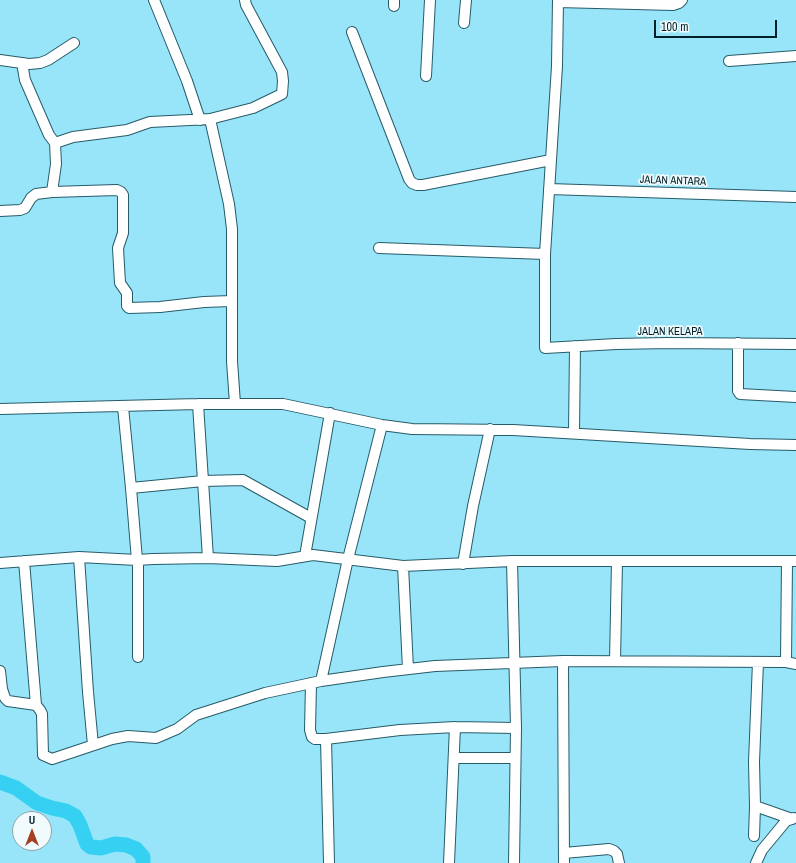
<!DOCTYPE html>
<html>
<head>
<meta charset="utf-8">
<style>
  body { margin:0 }
  #map { position:relative; width:796px; height:863px; overflow:hidden; background:#98e5f9; font-family:"Archivo Narrow",sans-serif }
  canvas { display:block }
  .north { position:absolute; left:12px; top:811px; width:40px; height:40px; box-sizing:border-box; background:#f1fafc; border:1px solid #91a3a8; border-radius:50%; rotate:0deg; font-size:11px; font-weight:700; line-height:16px; text-align:center; color:#012129 }
  .north::after { content:''; display:block; margin:auto; width:14px; height:18px; background:#a63e21; clip-path:polygon(50% 0,100% 100%,50% 72%,0 100%) }
  .scale { position:absolute; left:654px; top:20px; width:123px; height:18px; box-sizing:border-box; border:2px solid #012129; border-top:0; padding-left:5px; font-size:12px; line-height:14px; white-space:nowrap; color:#012129; -webkit-text-stroke:3px #f1fafc; paint-order:stroke }
</style>
</head>
<body>
<div id="map">
<canvas width="796" height="863"></canvas>
<div class="north">U</div>
<div class="scale">100 m</div>
</div>
<script>
const ctx = document.querySelector('canvas').getContext('2d');
ctx.lineJoin = 'round';
const toPath = rows => new Path2D(rows.map(r => 'M' + r).join(''));
function stroke(path, color, width, dash) { ctx.strokeStyle = color; ctx.lineWidth = width; ctx.lineCap = dash ? 'butt' : 'round'; ctx.setLineDash(dash || []); ctx.stroke(path); }
function label(font, color, halo, rows, align = 'center') {
  ctx.font = font + ' "Archivo Narrow",sans-serif'; ctx.lineWidth = 3.5; ctx.setLineDash([]); ctx.textBaseline = 'middle'; ctx.strokeStyle = halo; ctx.fillStyle = color; for (const [text, x, y, turn = 0] of rows) {
    ctx.save(); ctx.translate(x, y); ctx.rotate((+turn || 0) * Math.PI / 180); ctx.textAlign = isNaN(turn) ? turn : align; if (halo) ctx.strokeText(text, 0, 0); ctx.fillText(text, 0, 0); ctx.restore();
  }
}
stroke(toPath([
  [0,782,16,788,37,803,52,808,66,811,75,816,80,825,87,844,91,847,101,848,115,844,126,845,136,849,143,857,143,863]
]), '#36d1f2', 15);
const minor = toPath([
  [154,0,187,81,200,120],
  [558,0,557,66,545,254,545,348,616,344,667,343,796,344],
  [558,2,673,5,679,3,682,0],
  [394,6,394,0],
  [464,23,466,0],
  [352,32,409,179,412,183,417,185,423,185,551,160],
  [0,60,29,64,40,63,48,60,74,43],
  [729,61,796,56],
  [22,63,25,80,35,103,49,135,55,143,56,164,52,192],
  [426,76,430,0],
  [210,119,229,204,232,229,232,361,235,404],
  [55,143,73,137,127,130,150,122,210,119,253,108,282,94,283,81,282,72,246,5,245,0],
  [549,189,796,197],
  [0,211,20,210,25,208,31,198,36,194,52,192,117,190,121,192,123,195,123,233,118,248,120,283,127,293,127,306,129,308,160,307,204,302,231,301],
  [379,248,545,254],
  [738,343,738,391,740,394,796,397],
  [198,404,208,558],
  [123,407,131,488,137,560],
  [0,409,198,404,283,404,382,425,412,429,513,430,750,444,796,445],
  [574,433,575,346],
  [131,488,203,481,243,480,311,518],
  [305,556,330,413],
  [79,557,88,692,93,745],
  [138,560,138,657],
  [24,561,36,705],
  [512,561,516,728,514,863],
  [0,563,79,557,137,560,153,559,208,558,277,561,313,555,403,566,512,561,796,561],
  [463,564,473,506,490,429],
  [403,566,408,669],
  [563,661,564,863],
  [615,661,617,561],
  [758,662,754,762,755,806,792,819],
  [786,662,787,561],
  [0,671,2,689,5,698,8,701,36,705,40,710,42,714,43,755,52,759,112,739,128,736,156,738,177,729,196,715,265,693,321,681,383,672,435,666,563,661,786,662,796,664],
  [321,681,348,559,382,425],
  [311,683,310,730,312,737,315,739,326,739,400,730,455,727,516,728],
  [326,739,329,863],
  [454,758,515,758],
  [754,836,755,806],
  [564,853,609,849,614,851,617,854,619,863],
  [449,863,455,727],
  [756,863,762,850,786,821,794,818]
]);
stroke(minor, '#265b68', 12);
stroke(minor, '#fff', 10);
label('11px', '#012129', '#f1fafc', [
  ["JALAN ANTARA",673,181,2],
  ["JALAN KELAPA",670,332]
]);
</script>
</body>
</html>
